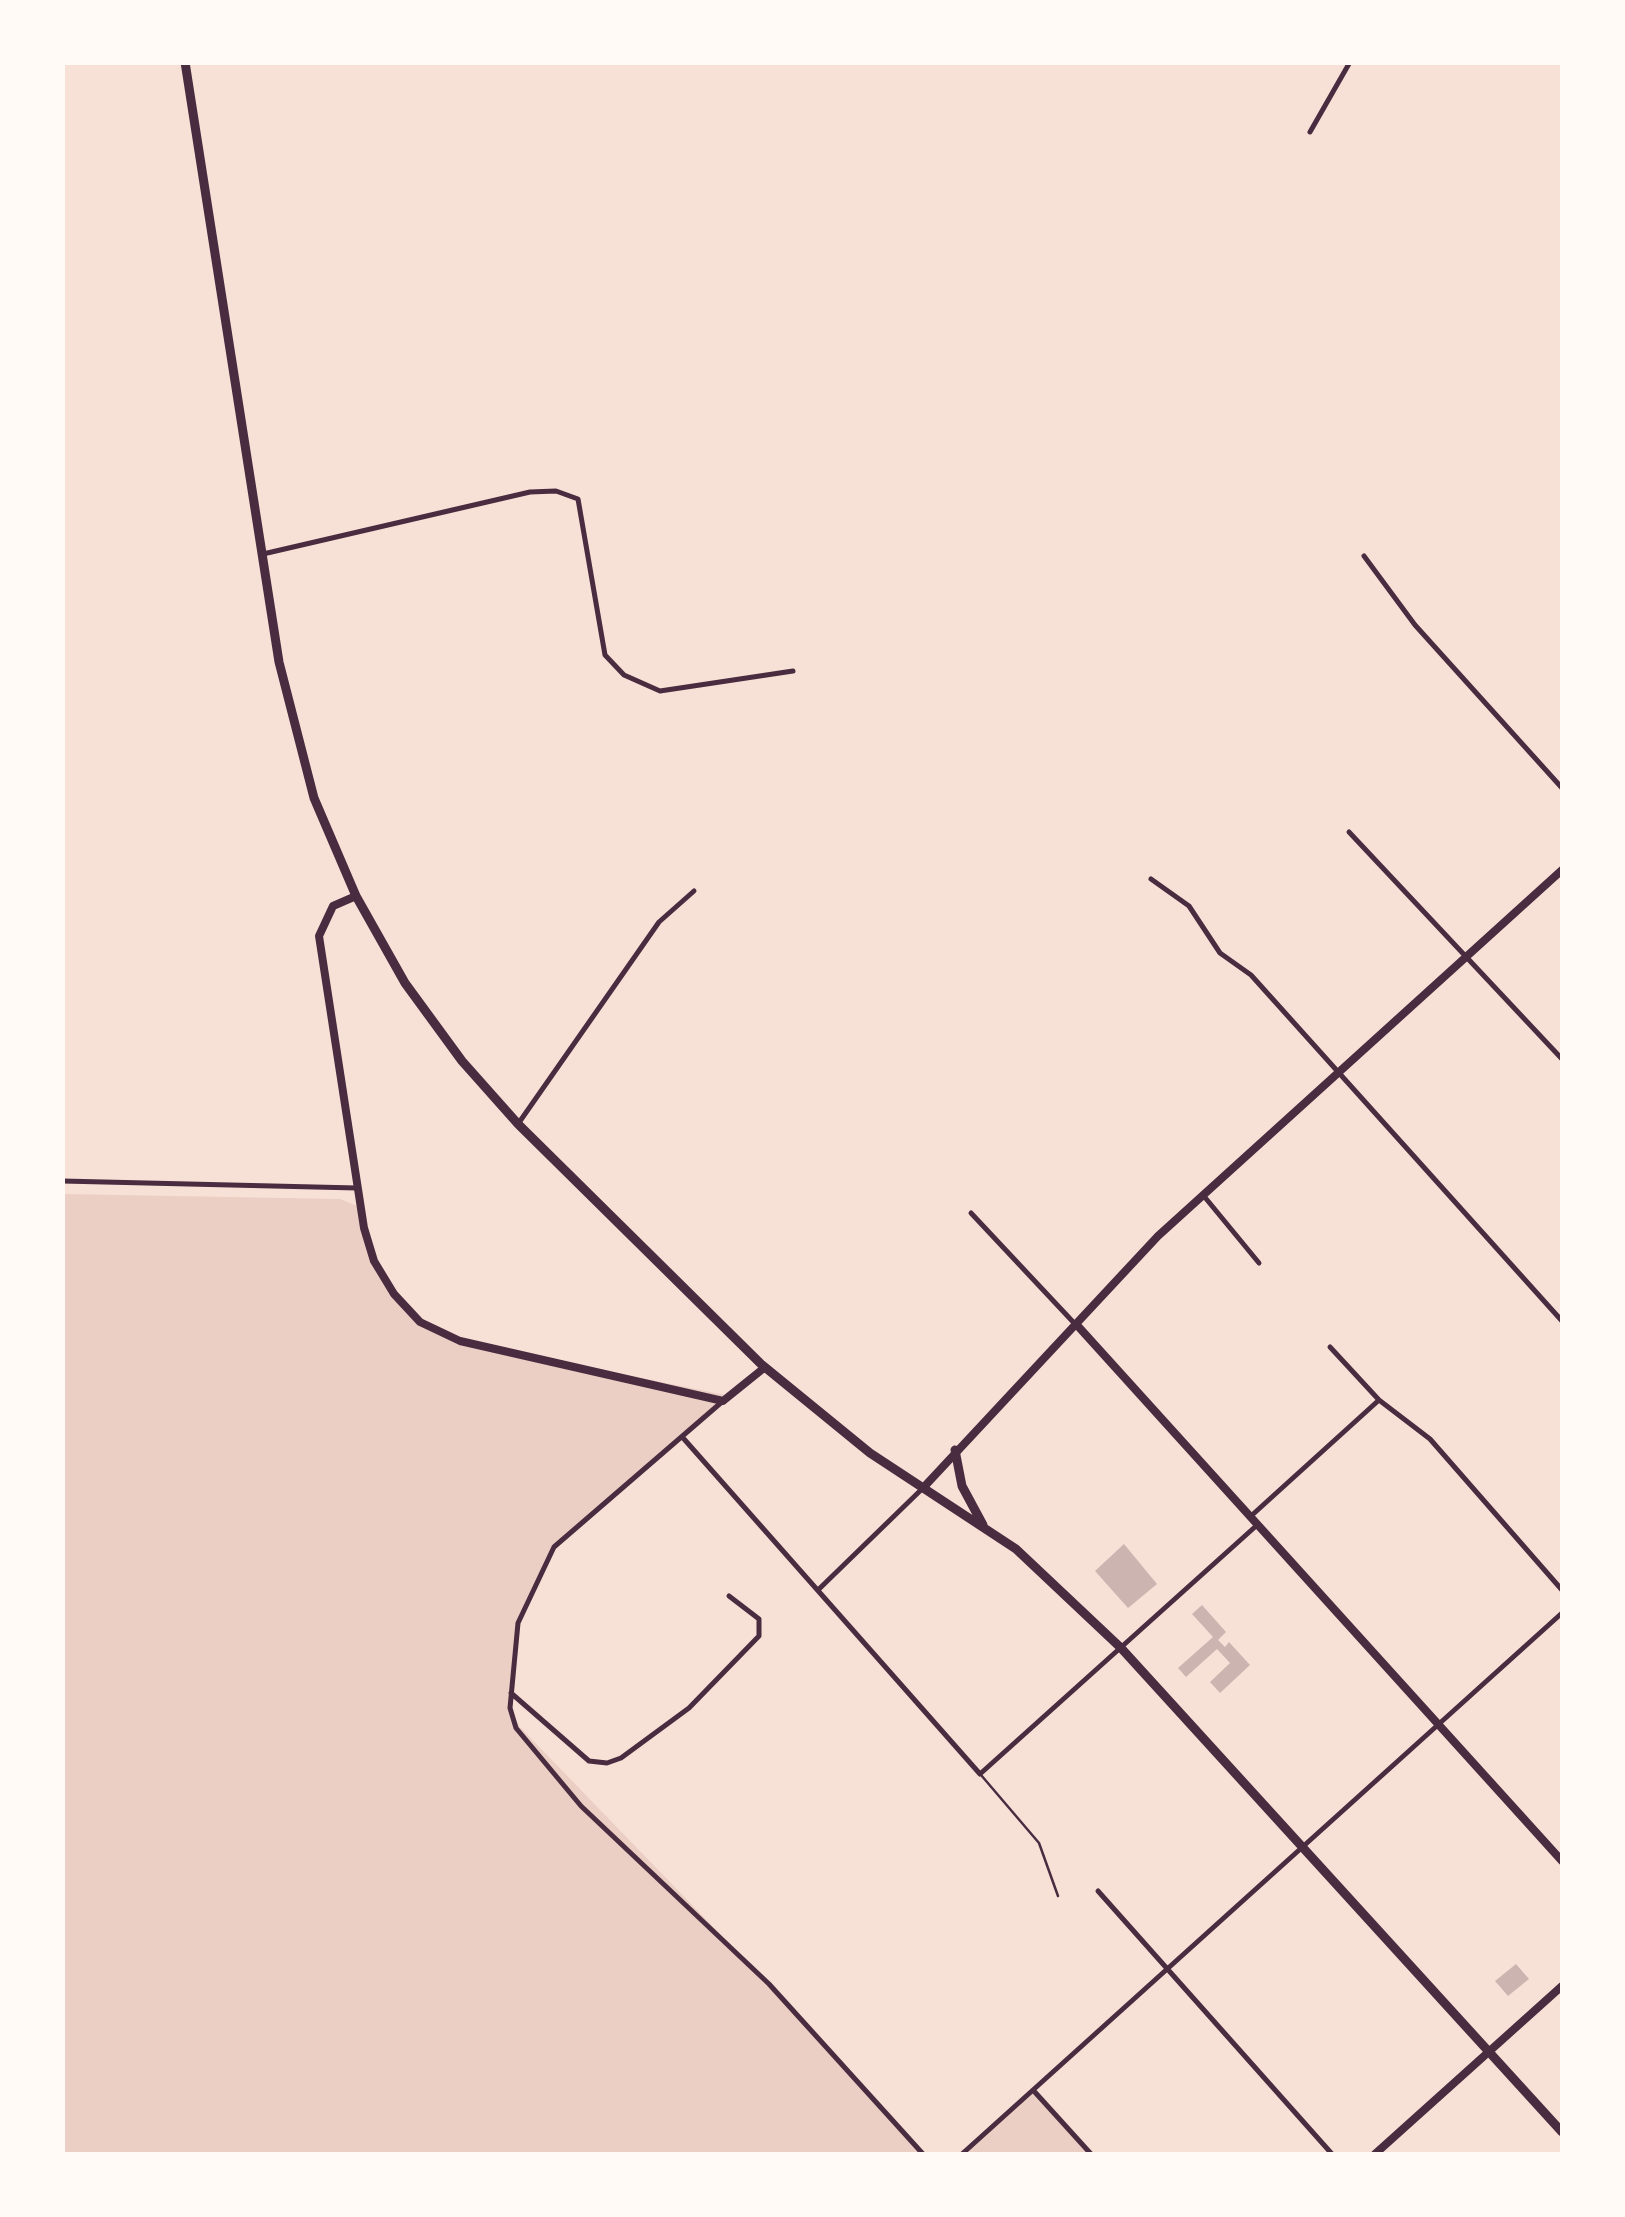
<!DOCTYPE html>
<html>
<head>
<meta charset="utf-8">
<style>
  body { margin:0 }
  #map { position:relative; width:1625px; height:2217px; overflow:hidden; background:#f7e1d7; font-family:"Open Sans",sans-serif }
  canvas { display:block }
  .frame { position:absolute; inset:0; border:65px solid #fffaf5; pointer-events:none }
</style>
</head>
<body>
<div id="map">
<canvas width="1625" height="2217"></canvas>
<div class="frame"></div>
</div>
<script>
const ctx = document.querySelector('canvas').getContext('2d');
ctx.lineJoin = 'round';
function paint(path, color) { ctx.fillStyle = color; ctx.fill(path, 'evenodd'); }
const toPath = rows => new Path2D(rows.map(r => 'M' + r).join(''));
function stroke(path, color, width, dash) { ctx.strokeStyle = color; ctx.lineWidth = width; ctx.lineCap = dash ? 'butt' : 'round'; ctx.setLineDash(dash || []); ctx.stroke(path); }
paint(toPath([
  [63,1194,340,1199,360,1207,378,1270,414,1316,460,1341,730,1396,554,1545,522,1610,509,1707,520,1727,755,1970,924,2154,63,2154],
  [1033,2091,1091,2154,963,2154]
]), '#ebcfc5');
paint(toPath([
  [1124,1544,1157,1584,1128,1608,1095,1571],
  [1202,1605,1226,1632,1218,1640,1225,1647,1229,1642,1250,1665,1220,1693,1210,1682,1230,1663,1217,1649,1186,1677,1178,1668,1213,1637,1192,1614],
  [1516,1964,1529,1979,1508,1996,1495,1981]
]), '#ccb4b1');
stroke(toPath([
  [981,1775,1039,1843,1058,1896]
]), '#4a2c40', 2.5);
stroke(toPath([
  [1310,132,1350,62],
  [263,554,530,492,556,491,578,499,605,655,624,675,660,691,793,671],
  [1364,556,1415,625,1562,788],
  [1349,832,1562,1059],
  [1151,879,1189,906,1220,953,1251,975,1562,1321],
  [518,1124,659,922,694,891],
  [62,1181,357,1188],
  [1203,1195,1259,1263],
  [971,1213,1075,1324],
  [1330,1347,1379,1400,1430,1439,1562,1590],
  [723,1401,554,1547,518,1623,510,1708,516,1728,581,1806,769,1984,923,2154],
  [684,1439,980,1774,1256,1526],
  [1251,1516,1379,1400],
  [818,1590,923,1488],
  [511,1693,589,1761,607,1763,621,1758,689,1708,759,1636,759,1619,729,1596],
  [1098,1891,1332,2154],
  [1033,2090,1091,2154],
  [962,2154,1562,1613]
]), '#4a2c40', 5);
stroke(toPath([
  [356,896,333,906,319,936,364,1228,374,1261,394,1294,420,1322,460,1341,723,1401,764,1368],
  [1076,1324,1562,1861],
  [1375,2154,1562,1986]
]), '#4a2c40', 8);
stroke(toPath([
  [923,1488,1158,1236,1562,870]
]), '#4a2c40', 8);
stroke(toPath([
  [185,62,279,662,314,798,356,896,405,983,462,1061,518,1124,761,1364,870,1453,1016,1549,1121,1648,1562,2132],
  [955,1450,962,1486,983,1525]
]), '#4a2c40', 9);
</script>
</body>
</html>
